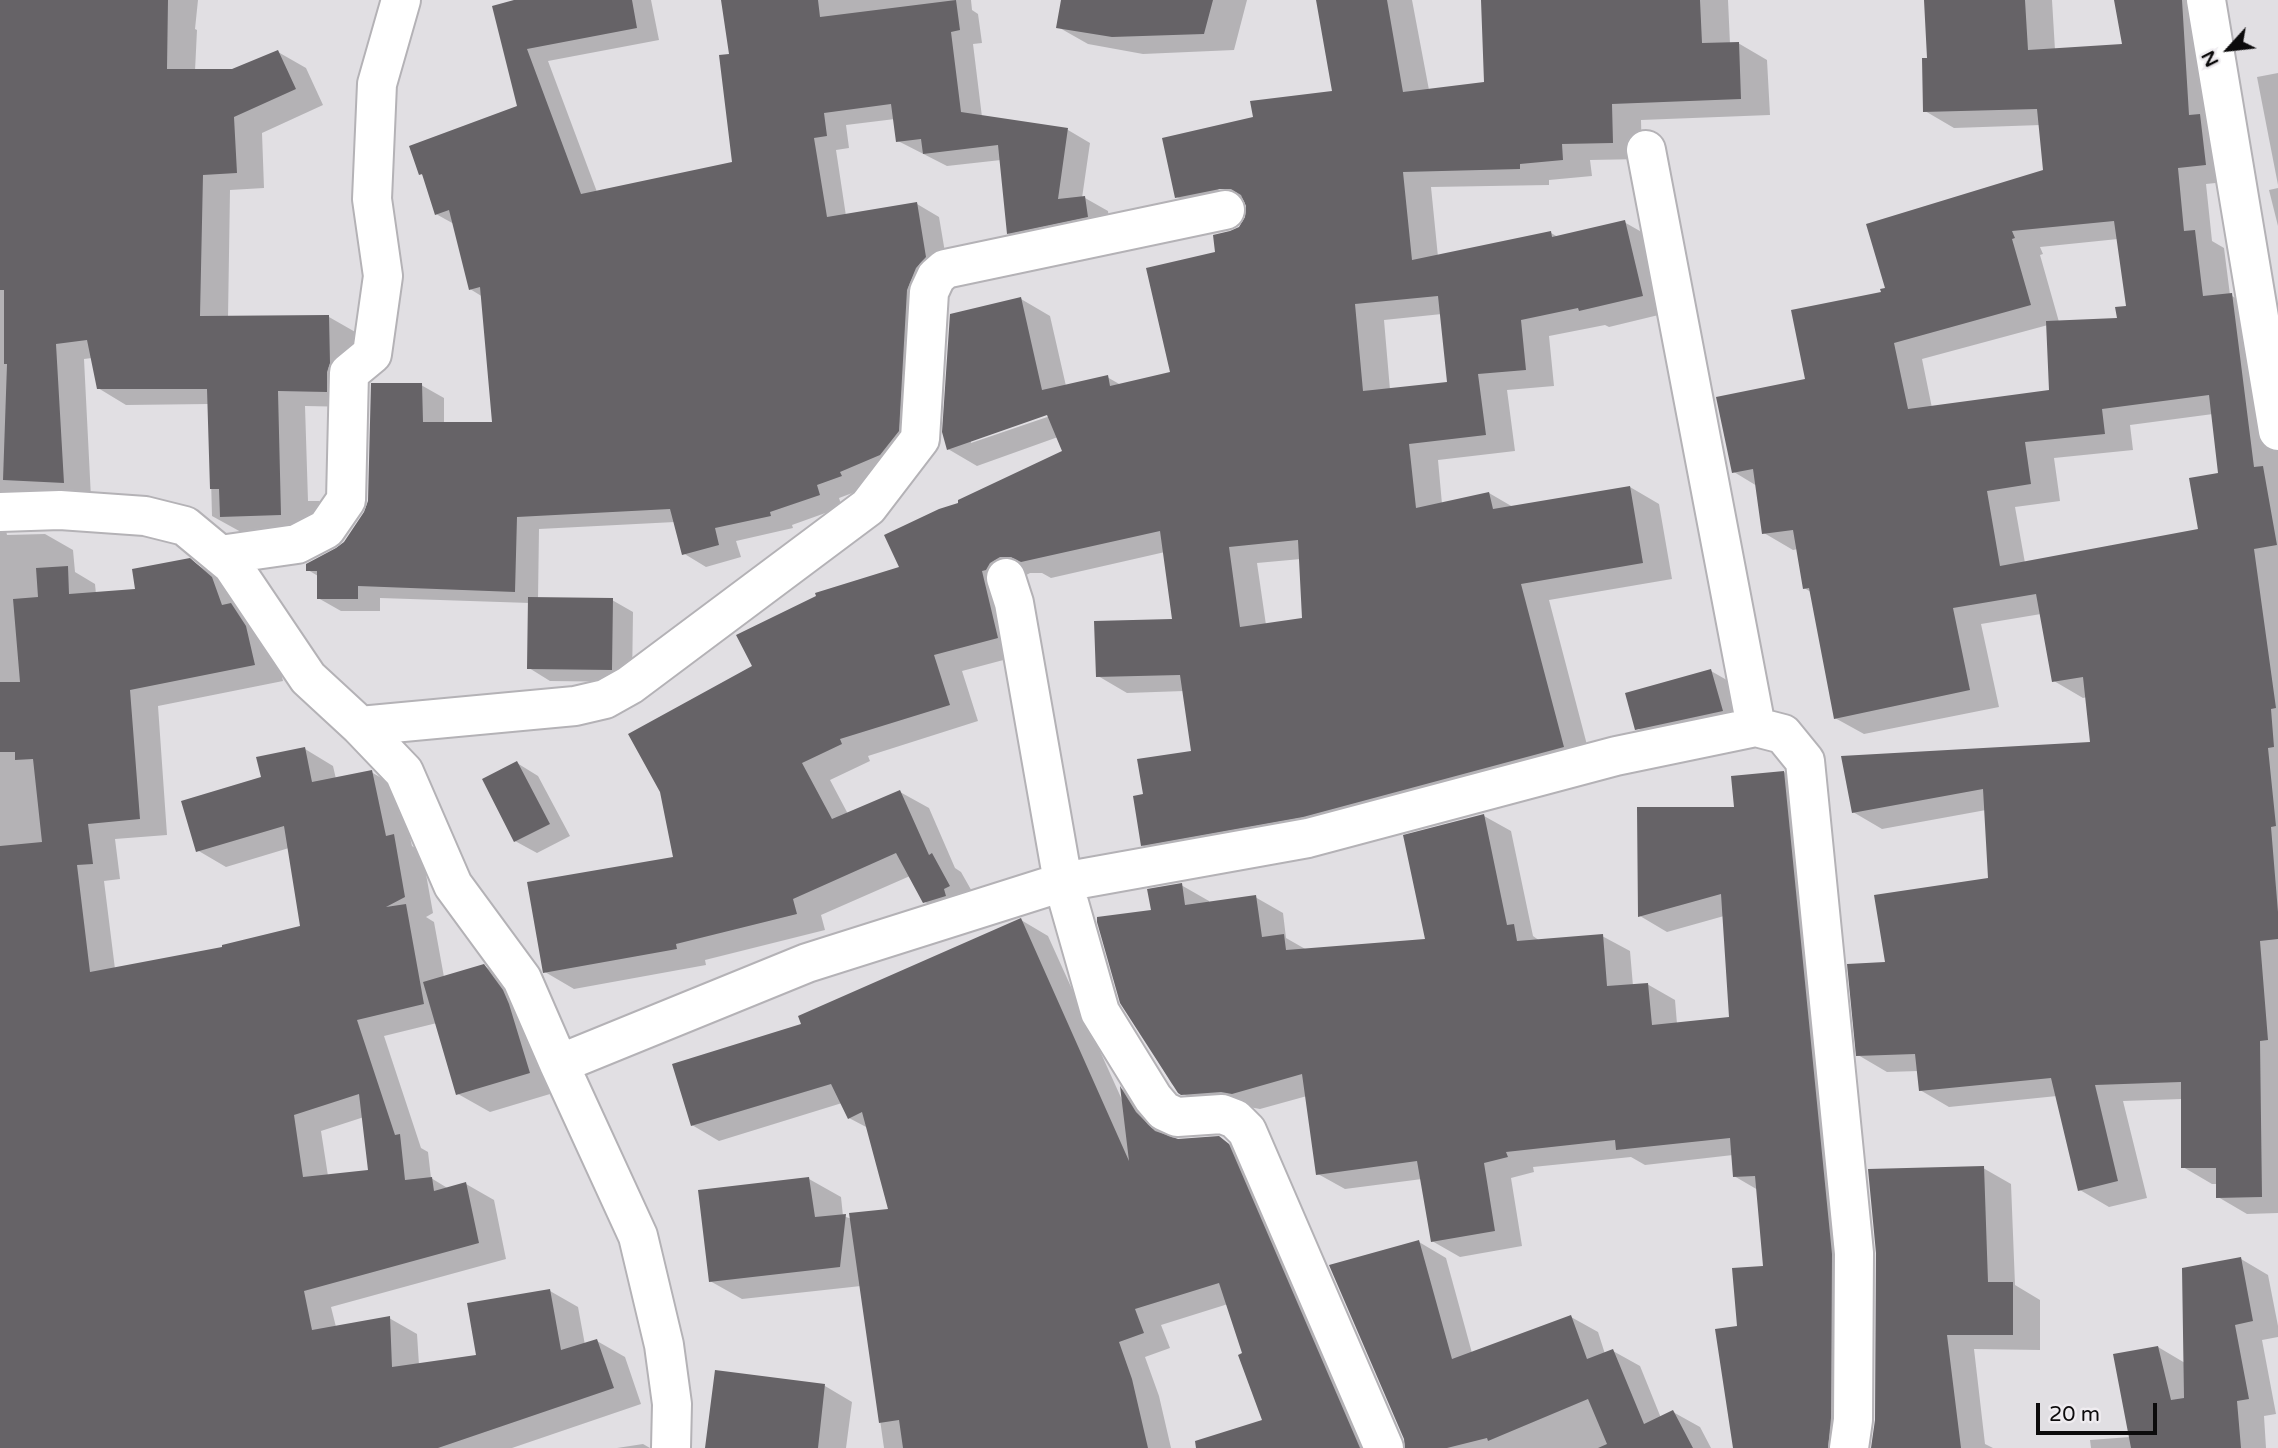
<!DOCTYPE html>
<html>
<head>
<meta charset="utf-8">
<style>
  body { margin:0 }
  #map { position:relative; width:2278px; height:1448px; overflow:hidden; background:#e1dfe3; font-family:"Varela Round",sans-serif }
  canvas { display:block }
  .north { position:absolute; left:2194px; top:14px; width:70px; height:70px; -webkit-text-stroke:5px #efecf0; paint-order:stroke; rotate:243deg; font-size:19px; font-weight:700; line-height:28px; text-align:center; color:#0c0b0c }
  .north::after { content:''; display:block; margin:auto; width:24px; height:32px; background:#0c0b0c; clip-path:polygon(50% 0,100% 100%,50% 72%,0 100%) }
  .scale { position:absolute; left:2036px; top:1403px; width:121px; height:32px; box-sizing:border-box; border:4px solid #0c0b0c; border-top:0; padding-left:9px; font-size:21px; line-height:24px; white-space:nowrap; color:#0c0b0c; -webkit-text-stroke:5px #efecf0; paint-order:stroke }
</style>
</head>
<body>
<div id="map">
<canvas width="2278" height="1448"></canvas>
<div class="north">N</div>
<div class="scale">20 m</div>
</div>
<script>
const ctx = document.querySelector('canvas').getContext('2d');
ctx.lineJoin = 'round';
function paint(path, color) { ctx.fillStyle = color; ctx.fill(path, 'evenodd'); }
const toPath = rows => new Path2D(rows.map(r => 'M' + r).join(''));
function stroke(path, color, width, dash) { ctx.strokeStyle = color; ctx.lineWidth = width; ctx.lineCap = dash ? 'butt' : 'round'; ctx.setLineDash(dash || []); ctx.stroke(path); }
paint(toPath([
  [0,0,198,0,195,29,197,30,195,71,232,71,278,52,306,68,323,105,262,133,264,188,230,190,228,318,329,317,357,333,354,407,305,406,308,501,319,501,329,507,317,520,308,515,309,530,241,532,212,516,209,404,126,405,98,388,92,358,84,359,91,498,6,530,7,535,45,534,73,550,75,572,95,584,96,594,138,591,189,560,218,577,274,643,283,681,158,706,167,835,115,839,120,879,104,881,115,969,224,948,302,928,289,848,226,867,197,850,263,779,305,749,333,766,336,779,371,772,399,788,412,846,422,852,433,913,426,917,434,922,444,977,484,966,516,984,560,1091,490,1112,458,1094,437,1023,384,1036,421,1148,428,1152,431,1178,449,1189,466,1184,494,1200,506,1259,331,1307,336,1327,389,1318,417,1334,419,1365,478,1356,550,1291,578,1307,585,1345,597,1341,625,1357,641,1404,512,1448,0,1448],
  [364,1117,370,1171,328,1176,321,1131],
  [521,0,651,0,659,40,548,61,597,192,734,163,731,55,723,0,971,0,972,10,978,14,982,43,973,44,982,117,1068,130,1090,143,1082,198,1085,198,1108,211,1110,229,1031,246,1008,233,1001,160,947,166,898,141,895,119,846,125,849,148,836,150,846,216,917,204,939,217,948,270,921,444,863,489,839,498,842,507,792,525,793,528,736,541,741,557,706,567,683,553,675,522,539,529,538,599,612,600,633,612,632,682,550,681,529,668,530,603,380,598,380,611,341,611,318,598,318,576,308,570,345,543,366,513,421,385,444,398,444,424,494,424,483,297,470,289,454,224,436,214,424,176,421,174,519,107],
  [1063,0,1247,0,1234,50,1143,54,1088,44,1058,27],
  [1318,0,1412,0,1429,90,1486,83,1483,0,1728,0,1730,44,1738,43,1767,60,1770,115,1641,120,1642,159,1590,160,1592,176,1549,180,1549,185,1431,187,1438,257,1551,233,1558,237,1624,222,1654,239,1671,312,1609,327,1605,325,1549,336,1554,386,1507,390,1515,451,1438,460,1442,504,1489,493,1513,507,1630,487,1659,504,1672,579,1549,600,1592,764,1171,861,1142,845,1145,796,1193,752,1184,691,1127,693,1098,676,1174,621,1165,552,1051,578,1042,573,1030,573,1019,579,1026,654,962,671,978,721,868,756,870,761,830,780,848,814,900,792,929,808,955,868,961,872,978,902,954,919,925,902,910,876,821,915,825,930,705,960,706,965,574,989,545,972,675,858,755,667,902,568,961,504,1064,452,1058,437,977,466,948,449,1021,299,1050,316,1066,386,1107,377,1121,385,1172,373,1217,254,1247,218,1246,201,1214,183,1212,186,1246,205,1206,214,1177,197,1255,118,1334,92],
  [1442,314,1448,384,1390,390,1384,320],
  [1054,410,1056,414,971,443,971,440],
  [1301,559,1304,619,1266,625,1257,563],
  [1926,0,2052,0,2055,50,2124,46,2115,0,2209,0,2234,181,2206,184,2212,241,2224,248,2230,295,2260,311,2278,447,2278,1213,2247,1214,2218,1197,2218,1184,2212,1184,2183,1167,2182,1099,2123,1101,2147,1198,2109,1207,2080,1190,2057,1096,1949,1107,1920,1090,1918,1071,1887,1072,1858,1055,1887,964,1990,879,1986,810,1882,829,1853,812,2092,743,2087,697,2083,698,2054,681,2041,614,1981,624,1999,707,1864,734,1835,718,1811,592,1804,588,1798,549,1793,550,1764,533,1757,486,1734,472,1807,381,1883,294,2045,171,2041,125,1954,128,1925,111,1929,60],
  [2118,239,2128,307,2119,320,2059,322,2040,255,2043,254,2040,247],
  [2048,325,2051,391,1932,408,1922,359],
  [2213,414,2220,475,2200,530,2025,563,2015,507,2060,501,2054,458,2133,450,2130,425],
  [2278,73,2278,185,2257,77],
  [2278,188,2278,226,2269,190],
  [1711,671,1732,683,1743,723,1658,741,1637,728],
  [517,763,538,776,570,836,537,853,515,841],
  [1784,772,1811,788,1856,1448,1735,1448,1739,1328,1765,1267,1758,1190,1734,1176,1733,1155,1645,1165,1631,1157,1533,1167,1534,1172,1511,1178,1522,1246,1460,1257,1432,1241,1422,1179,1345,1189,1318,1174,1307,1096,1260,1109,1249,1107,1210,1110,1182,1093,1172,1084,1122,1002,1153,911,1181,885,1209,901,1209,904,1255,897,1283,913,1286,938,1307,950,1427,940,1484,816,1511,831,1533,936,1540,941,1602,936,1630,951,1633,986,1647,984,1675,1000,1677,1024,1731,1018,1724,916,1667,932,1640,916,1736,809],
  [1021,920,1048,936,1123,1102,1122,1089,1147,1103,1163,1130,1172,1139,1178,1141,1218,1138,1246,1154,1379,1448,1256,1448,1265,1421,1228,1304,1161,1325,1170,1348,1145,1357,1159,1396,1171,1448,884,1448,861,1286,742,1299,710,1281,809,1179,841,1197,843,1216,852,1219,890,1210,868,1128,849,1118,842,1103,719,1141,692,1125,804,1025],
  [1983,1168,2011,1184,2015,1285,2040,1300,2040,1350,1974,1349,1985,1444,1993,1448,1873,1448],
  [1419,1242,1446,1258,1472,1353,1571,1317,1598,1332,1605,1354,1613,1351,1640,1366,1661,1418,1673,1412,1700,1427,1711,1448,1407,1448],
  [2241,1259,2268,1275,2278,1326,2278,1337,2262,1340,2276,1414,2264,1416,2266,1448,2091,1448,2090,1440,2130,1437,2158,1347,2185,1363],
  [716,1372,825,1386,852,1402,846,1448,707,1448],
  [643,1444,650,1448,617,1448]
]), '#0003');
paint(toPath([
  [0,0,168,0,167,69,232,69,278,50,296,89,234,117,237,173,203,175,200,316,329,315,330,363,327,372,327,392,278,391,281,515,220,517,219,489,210,489,207,389,97,389,87,340,56,344,64,483,3,480,7,364,4,364,4,290,0,290],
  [514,0,632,0,637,28,527,49,581,194,732,162,719,55,729,54,721,0,818,0,820,17,956,0,960,30,951,32,961,112,1068,128,1058,199,1085,196,1088,217,1007,234,998,145,923,154,921,139,896,142,891,104,824,113,827,136,814,138,827,217,917,202,926,257,916,268,907,290,899,431,880,455,840,472,842,476,817,485,820,495,770,512,771,516,715,528,719,545,682,555,670,509,517,517,515,592,358,586,358,599,317,599,317,571,306,571,306,564,336,548,344,542,364,512,368,501,371,383,422,383,423,422,492,422,480,287,469,290,449,210,435,215,422,174,419,175,409,146,517,106,492,6],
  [1061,0,1213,0,1204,34,1112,37,1056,28],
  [1316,0,1387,0,1403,92,1484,82,1481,0,1700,0,1702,43,1739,42,1741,99,1612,104,1613,143,1562,144,1563,160,1520,164,1520,169,1403,172,1412,260,1551,231,1552,237,1625,220,1643,296,1579,311,1578,308,1521,320,1526,370,1478,374,1486,435,1409,444,1416,508,1489,492,1493,509,1630,486,1643,563,1521,584,1564,747,1303,817,1141,846,1133,796,1143,794,1137,759,1191,751,1180,675,1096,677,1094,621,1172,619,1160,531,1021,562,1011,557,1000,557,990,563,986,570,982,571,998,638,934,655,950,705,840,739,842,744,802,763,832,819,900,790,929,855,932,853,950,886,944,889,946,896,923,903,896,853,793,899,797,914,676,944,677,949,543,973,527,882,673,857,660,792,628,734,752,666,736,635,816,596,815,593,899,567,884,535,939,509,958,503,958,500,1062,451,1047,415,947,450,942,432,950,314,1021,297,1042,390,1108,375,1110,386,1170,372,1146,268,1215,252,1213,235,1230,231,1239,227,1245,217,1246,206,1241,195,1231,189,1220,189,1175,198,1162,138,1253,117,1250,101,1332,91],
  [1438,296,1447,382,1363,391,1355,304],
  [1298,540,1302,618,1240,627,1229,547],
  [1924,0,2025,0,2028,50,2122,44,2114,0,2182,0,2189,115,2200,114,2206,165,2178,168,2184,231,2195,230,2203,296,2232,293,2254,467,2263,466,2277,545,2254,549,2276,708,2271,709,2274,747,2268,748,2276,826,2271,827,2278,912,2278,939,2260,941,2268,1040,2260,1041,2262,1197,2216,1198,2216,1168,2181,1168,2181,1082,2095,1085,2118,1181,2078,1191,2051,1078,1919,1091,1915,1054,1856,1056,1847,964,1885,962,1874,895,1988,878,1983,789,1852,813,1841,756,2090,742,2083,677,2052,682,2036,594,1953,608,1970,690,1834,719,1809,588,1803,589,1793,530,1762,534,1753,469,1732,473,1716,397,1805,379,1791,310,1881,292,1880,289,1885,288,1866,224,2043,170,2037,109,1923,112,1922,58,1927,58],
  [2114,221,2126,306,2115,307,2117,318,2046,321,2049,390,1908,409,1894,343,2031,305,2012,239,2015,238,2012,231],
  [2209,395,2218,473,2189,478,2198,529,2000,566,1987,491,2031,484,2025,442,2105,434,2102,409],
  [190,558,212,577,222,605,231,603,246,626,255,665,130,690,140,819,88,824,93,864,77,865,90,972,222,947,222,945,300,926,284,826,196,852,181,801,261,777,256,757,305,747,312,782,372,770,386,836,394,834,405,897,386,907,406,904,424,1004,357,1020,395,1135,400,1134,405,1180,432,1177,434,1191,466,1182,479,1243,304,1291,312,1330,390,1316,392,1367,476,1355,467,1303,550,1289,561,1350,597,1339,614,1388,438,1448,0,1448,0,846,42,842,33,759,15,760,15,752,0,752,0,682,20,682,13,599,38,597,36,568,68,566,69,594,135,589,132,569],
  [359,1094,368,1170,303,1177,294,1115],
  [528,597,613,598,612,670,527,669],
  [1711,669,1723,711,1635,730,1625,693],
  [517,761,550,824,514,842,482,779],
  [1784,771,1832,1254,1831,1418,1828,1448,1733,1448,1715,1329,1737,1326,1732,1268,1763,1266,1755,1176,1733,1177,1730,1138,1616,1150,1615,1140,1506,1152,1508,1157,1484,1163,1495,1231,1431,1242,1417,1161,1316,1175,1302,1074,1232,1094,1221,1092,1181,1095,1178,1093,1120,1003,1097,922,1097,917,1151,910,1147,889,1182,883,1185,905,1256,895,1262,937,1284,934,1286,950,1425,939,1403,835,1484,814,1507,925,1514,924,1517,941,1603,934,1607,986,1648,983,1652,1025,1729,1017,1721,894,1638,917,1637,807,1734,807,1731,776],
  [1021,918,1129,1161,1120,1086,1136,1112,1155,1131,1178,1139,1219,1136,1229,1144,1360,1448,1196,1448,1195,1441,1262,1420,1238,1355,1242,1353,1219,1283,1135,1309,1144,1333,1119,1342,1132,1379,1148,1448,903,1448,899,1420,879,1423,849,1213,888,1209,862,1112,848,1119,831,1084,691,1126,672,1064,801,1024,798,1016],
  [484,964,503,990,509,1004,530,1073,456,1095,423,982],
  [1984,1166,1988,1282,2013,1282,2013,1335,1947,1335,1961,1448,1871,1448,1875,1420,1876,1253,1868,1169],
  [809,1177,815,1217,846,1214,840,1267,709,1282,698,1190],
  [1419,1240,1452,1359,1571,1315,1587,1359,1613,1349,1644,1424,1673,1410,1693,1448,1598,1448,1607,1444,1588,1399,1488,1441,1487,1438,1447,1448,1405,1448,1404,1439,1329,1265],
  [2241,1257,2253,1321,2235,1325,2249,1399,2237,1401,2241,1448,2131,1448,2113,1354,2158,1346,2171,1400,2184,1398,2182,1268],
  [715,1370,825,1384,818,1448,705,1448]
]), '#666367');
const minor = toPath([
  [2206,0,2278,431],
  [1646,150,1756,727],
  [0,512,60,510,145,516,185,526,232,565,308,678,360,726,404,772,453,885,522,979,559,1064,638,1236,664,1345,672,1404,671,1448],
  [220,555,297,544,326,529,346,500,349,373,372,354,383,276,372,199,377,84,401,0],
  [1006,578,1014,603,1063,882,1100,1012,1153,1098,1164,1111,1177,1117,1222,1114,1235,1119,1247,1131,1384,1448],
  [360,726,575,706,605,699,630,685,868,507,920,439,929,292,936,277,945,269,1225,210],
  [559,1064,807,963,1063,882,1308,838,1616,756,1756,727,1783,734,1805,761,1854,1253,1853,1420,1849,1448]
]);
stroke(minor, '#b4b2b6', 42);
stroke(minor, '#fff', 38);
</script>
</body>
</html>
